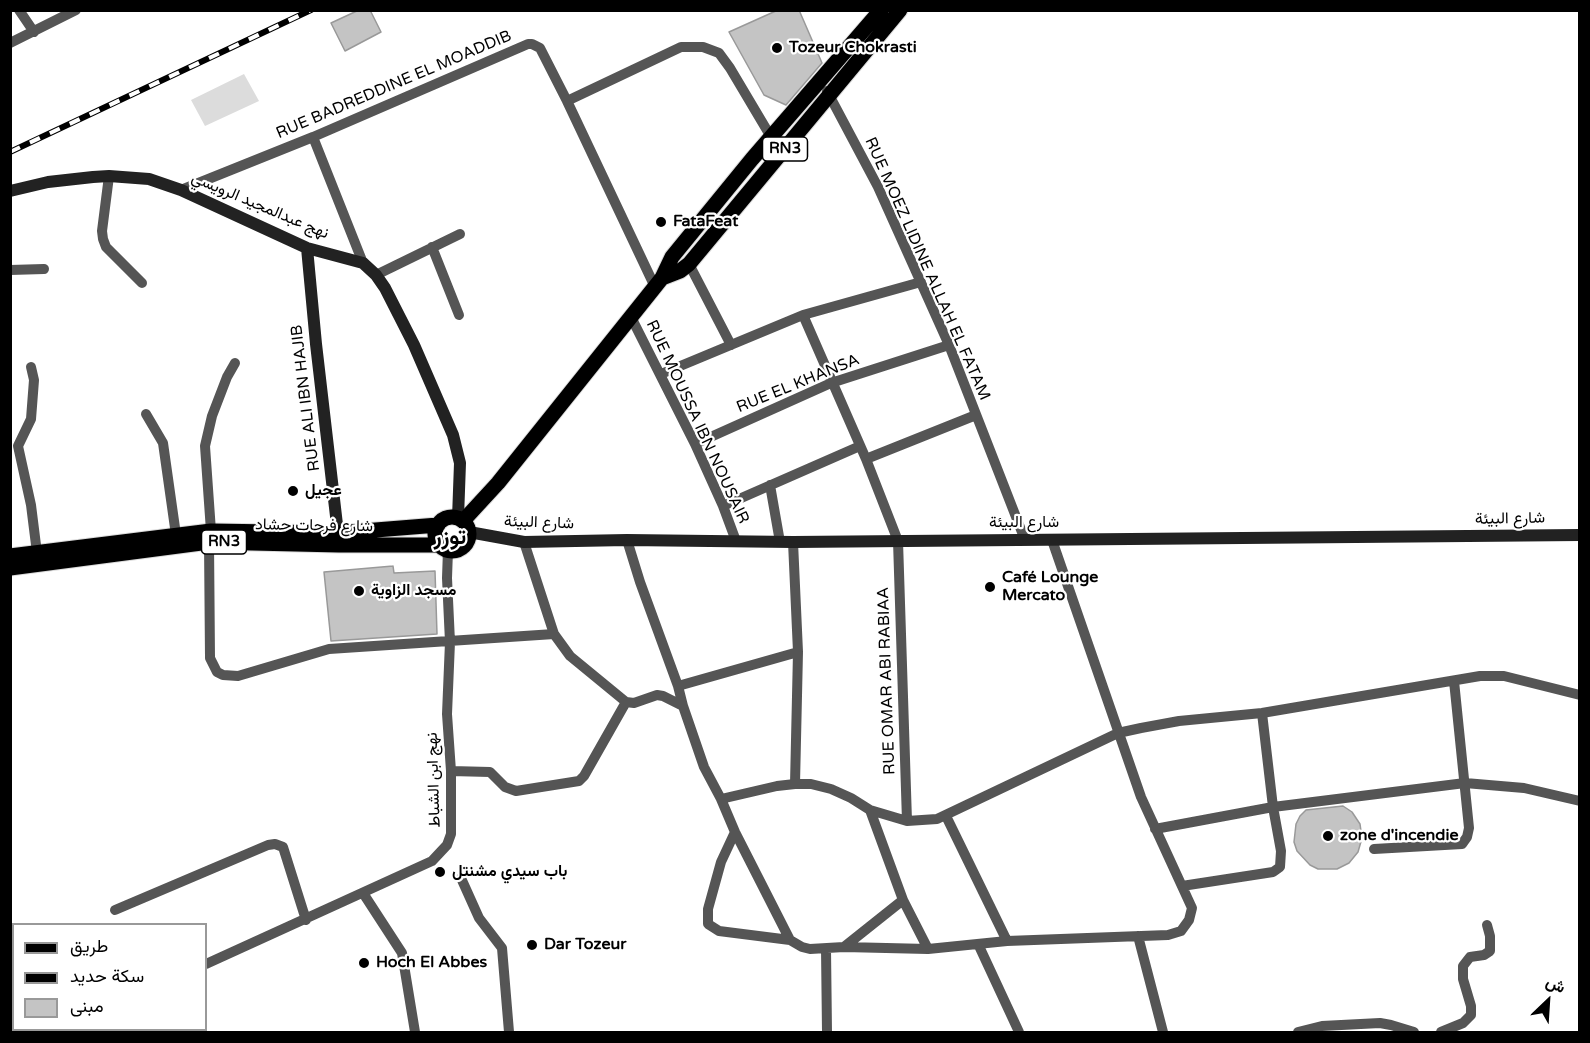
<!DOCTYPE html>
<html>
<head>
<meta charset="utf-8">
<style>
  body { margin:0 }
  #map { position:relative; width:1590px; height:1043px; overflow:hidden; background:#fff; font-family:"Varela Round",Vazirmatn,sans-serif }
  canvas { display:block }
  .frame { position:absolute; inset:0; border:12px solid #000; pointer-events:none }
  .legend { position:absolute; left:12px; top:923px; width:195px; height:108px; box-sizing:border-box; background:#fff; border:2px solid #999; margin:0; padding:8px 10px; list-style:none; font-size:18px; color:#000 }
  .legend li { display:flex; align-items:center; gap:12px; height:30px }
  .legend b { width:30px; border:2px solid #999 }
  .north { position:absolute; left:1518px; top:971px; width:60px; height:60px; -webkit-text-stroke:4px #fff; paint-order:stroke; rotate:25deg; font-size:16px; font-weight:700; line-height:24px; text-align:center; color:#000 }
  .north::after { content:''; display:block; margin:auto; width:21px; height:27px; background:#000; clip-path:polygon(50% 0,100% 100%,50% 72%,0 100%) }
</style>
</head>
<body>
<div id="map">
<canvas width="1590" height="1043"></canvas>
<div class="frame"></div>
<ul class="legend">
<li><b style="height:8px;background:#000"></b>طريق</li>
<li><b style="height:8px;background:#000"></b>سكة حديد</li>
<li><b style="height:16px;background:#c4c4c4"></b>مبنى</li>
</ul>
<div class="north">ش</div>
</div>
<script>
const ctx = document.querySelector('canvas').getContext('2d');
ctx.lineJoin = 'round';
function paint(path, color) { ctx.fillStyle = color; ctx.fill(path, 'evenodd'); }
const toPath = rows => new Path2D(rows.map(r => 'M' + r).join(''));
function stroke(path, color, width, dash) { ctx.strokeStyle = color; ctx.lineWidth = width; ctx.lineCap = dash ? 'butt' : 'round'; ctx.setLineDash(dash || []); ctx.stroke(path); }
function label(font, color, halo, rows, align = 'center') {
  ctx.font = font + ' "Varela Round",Vazirmatn,sans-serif'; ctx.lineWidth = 4.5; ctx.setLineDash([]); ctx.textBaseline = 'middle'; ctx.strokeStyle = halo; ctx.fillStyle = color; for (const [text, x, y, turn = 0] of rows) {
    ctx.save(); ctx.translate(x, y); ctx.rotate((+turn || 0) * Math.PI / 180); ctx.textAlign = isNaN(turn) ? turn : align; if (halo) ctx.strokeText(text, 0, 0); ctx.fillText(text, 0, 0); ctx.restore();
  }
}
paint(toPath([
  [244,74,259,101,205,126,191,100]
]), '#dcdcdc');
const building = toPath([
  [359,10,370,10,381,32,345,51,331,23,359,10],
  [778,10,799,10,822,63,786,105,764,95,729,32,778,10],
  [393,566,394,573,435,571,437,634,331,641,324,572,393,566],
  [1343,806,1352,812,1360,824,1362,838,1358,852,1349,863,1337,869,1318,869,1310,865,1297,851,1294,842,1296,824,1300,816,1306,810,1343,806]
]);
paint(building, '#c4c4c4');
stroke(building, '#999', 1.5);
const primary = toPath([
  [662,278,680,271,689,264,900,10],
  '435 534a17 17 0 1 1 34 0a17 17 0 1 1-34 0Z',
  [463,521,498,483,662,278,672,257,752,159,881,10],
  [10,556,211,531,338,533,438,525],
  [10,568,209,542,339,545,439,545]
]);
stroke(primary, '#dbdbdb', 17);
stroke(toPath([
  [19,10,34,32],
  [10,43,76,10],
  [827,91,878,187,949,345,1025,540],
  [567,101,681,47,703,47,719,53,730,68,771,137],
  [313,137,363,263],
  [109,176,102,231,103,239,106,247,142,283],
  [181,190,313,137,528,44,532,44,540,48,567,101,655,287],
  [432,247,459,315],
  [689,264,731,345],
  [10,270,44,269],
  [376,275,460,234],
  [803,315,866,459,898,541,907,821],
  [631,317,695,444,723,506,736,541],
  [235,363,227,377,212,416,205,446,211,531,209,542,210,658,217,672,223,675,238,676,329,649,554,634],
  [31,367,34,380,31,419,18,446,31,505,37,553],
  [661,374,803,315,921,282],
  [146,414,163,443,176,535],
  [695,444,831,383,949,345],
  [866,459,976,415],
  [770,485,780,542],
  [723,506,860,446],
  [627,540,640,582,678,686,683,706],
  [524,542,554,634,570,656,626,702,634,703,657,695,663,696,683,706,704,767,721,799,777,786,795,784,811,784,831,789,851,798,870,810,907,821,937,819,1118,733,1141,728,1179,721,1262,713,1480,676,1504,676,1580,695],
  [793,542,798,652,795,784],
  [678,686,798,652],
  [451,771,490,772,505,787,516,791,579,781,584,776,626,702],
  [721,799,735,832,790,940,802,947,810,949,844,947,928,949,1007,941,1168,935,1181,931,1189,920,1192,908,1141,797,1052,540],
  [870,810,903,900,928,949],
  [946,816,1007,941],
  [1155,829,1273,807,1465,783,1524,788,1580,801],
  [735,832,721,862,708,909,708,924,719,931,790,940],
  [1374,849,1462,844,1467,837,1469,828,1454,681],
  [461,878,479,918,502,948,509,1032],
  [1182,886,1273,872,1280,867,1281,851,1273,807,1262,713],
  [363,893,402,953,415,1032],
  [115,910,268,845,275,844,283,847,306,920],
  [1138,936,1163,1032],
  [979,946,1019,1032],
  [844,947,903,900],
  [826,949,827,1032],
  [206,964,432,861,447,845,451,834,451,771,447,714,450,642,447,578,448,550],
  [74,1032,84,1030],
  [1298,1032,1322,1026,1380,1023,1391,1025,1414,1032],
  [1441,1032,1463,1023,1471,1015,1471,1006,1463,979,1463,966,1470,957,1484,955,1490,951,1490,936,1487,925]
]), '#555', 10);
stroke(toPath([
  [10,191,48,182,93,177,109,176,149,179,181,190,307,248,363,263,376,275,385,288,414,345,453,435,460,463,458,518],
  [307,248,316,344,339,542],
  [469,532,524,542,627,540,793,542,1580,535]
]), '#222', 12);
stroke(primary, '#000', 15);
const rail = toPath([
  [10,152,311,10]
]);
stroke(rail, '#000', 6);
stroke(rail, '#fff', 4, [11]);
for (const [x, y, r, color] of [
  [777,48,6,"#000"],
  [661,222,6,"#000"],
  [293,491,6,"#000"],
  [990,587,6,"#000"],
  [359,591,6,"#000"],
  [1328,836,6,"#000"],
  [440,872,6,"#000"],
  [532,945,6,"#000"],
  [364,963,6,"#000"]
]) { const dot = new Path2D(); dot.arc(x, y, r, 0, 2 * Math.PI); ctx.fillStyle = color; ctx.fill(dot); stroke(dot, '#fff', 2); }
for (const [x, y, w] of [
  [785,149,45],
  [224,542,45]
]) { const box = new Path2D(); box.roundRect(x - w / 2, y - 12, w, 24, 4.5); ctx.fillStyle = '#fff'; ctx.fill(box); stroke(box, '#000', 1.5); }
label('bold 15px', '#000', null, [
  ["RN3",785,149],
  ["RN3",224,542]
]);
label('bold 16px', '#000', '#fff', [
  ["Tozeur Chokrasti",789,48],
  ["FataFeat",673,222],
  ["عجيل",305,491],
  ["Café Lounge",1002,578],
  ["Mercato",1002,596],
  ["مسجد الزاوية",371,591],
  ["zone d'incendie",1340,836],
  ["باب سيدي مشنتل",452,872],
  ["Dar Tozeur",544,945],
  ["Hoch El Abbes",376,963]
], 'left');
label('16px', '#000', '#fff', [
  ["RUE BADREDDINE EL MOADDIB",394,85,-23],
  ["نهج عبدالمجيد الرويسي",260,206,23],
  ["RUE MOEZ LIDINE ALLAH EL FATAM",927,269,66],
  ["RUE EL KHANSA",798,384,-22],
  ["RUE ALI IBN HAJIB",306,398,-97],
  ["RUE MOUSSA IBN NOUSAIR",697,422,65],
  ["شارع البيئة",1510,519,-1],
  ["شارع البيئة",539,523,2],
  ["شارع البيئة",1024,523],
  ["شارع فرحات حشاد",314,526,1],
  ["RUE OMAR ABI RABIAA",887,681,-92],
  ["نهج ابن الشباط",434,780,-92]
]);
label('bold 22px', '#000', '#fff', [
  ["توزر",450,538]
]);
</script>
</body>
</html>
